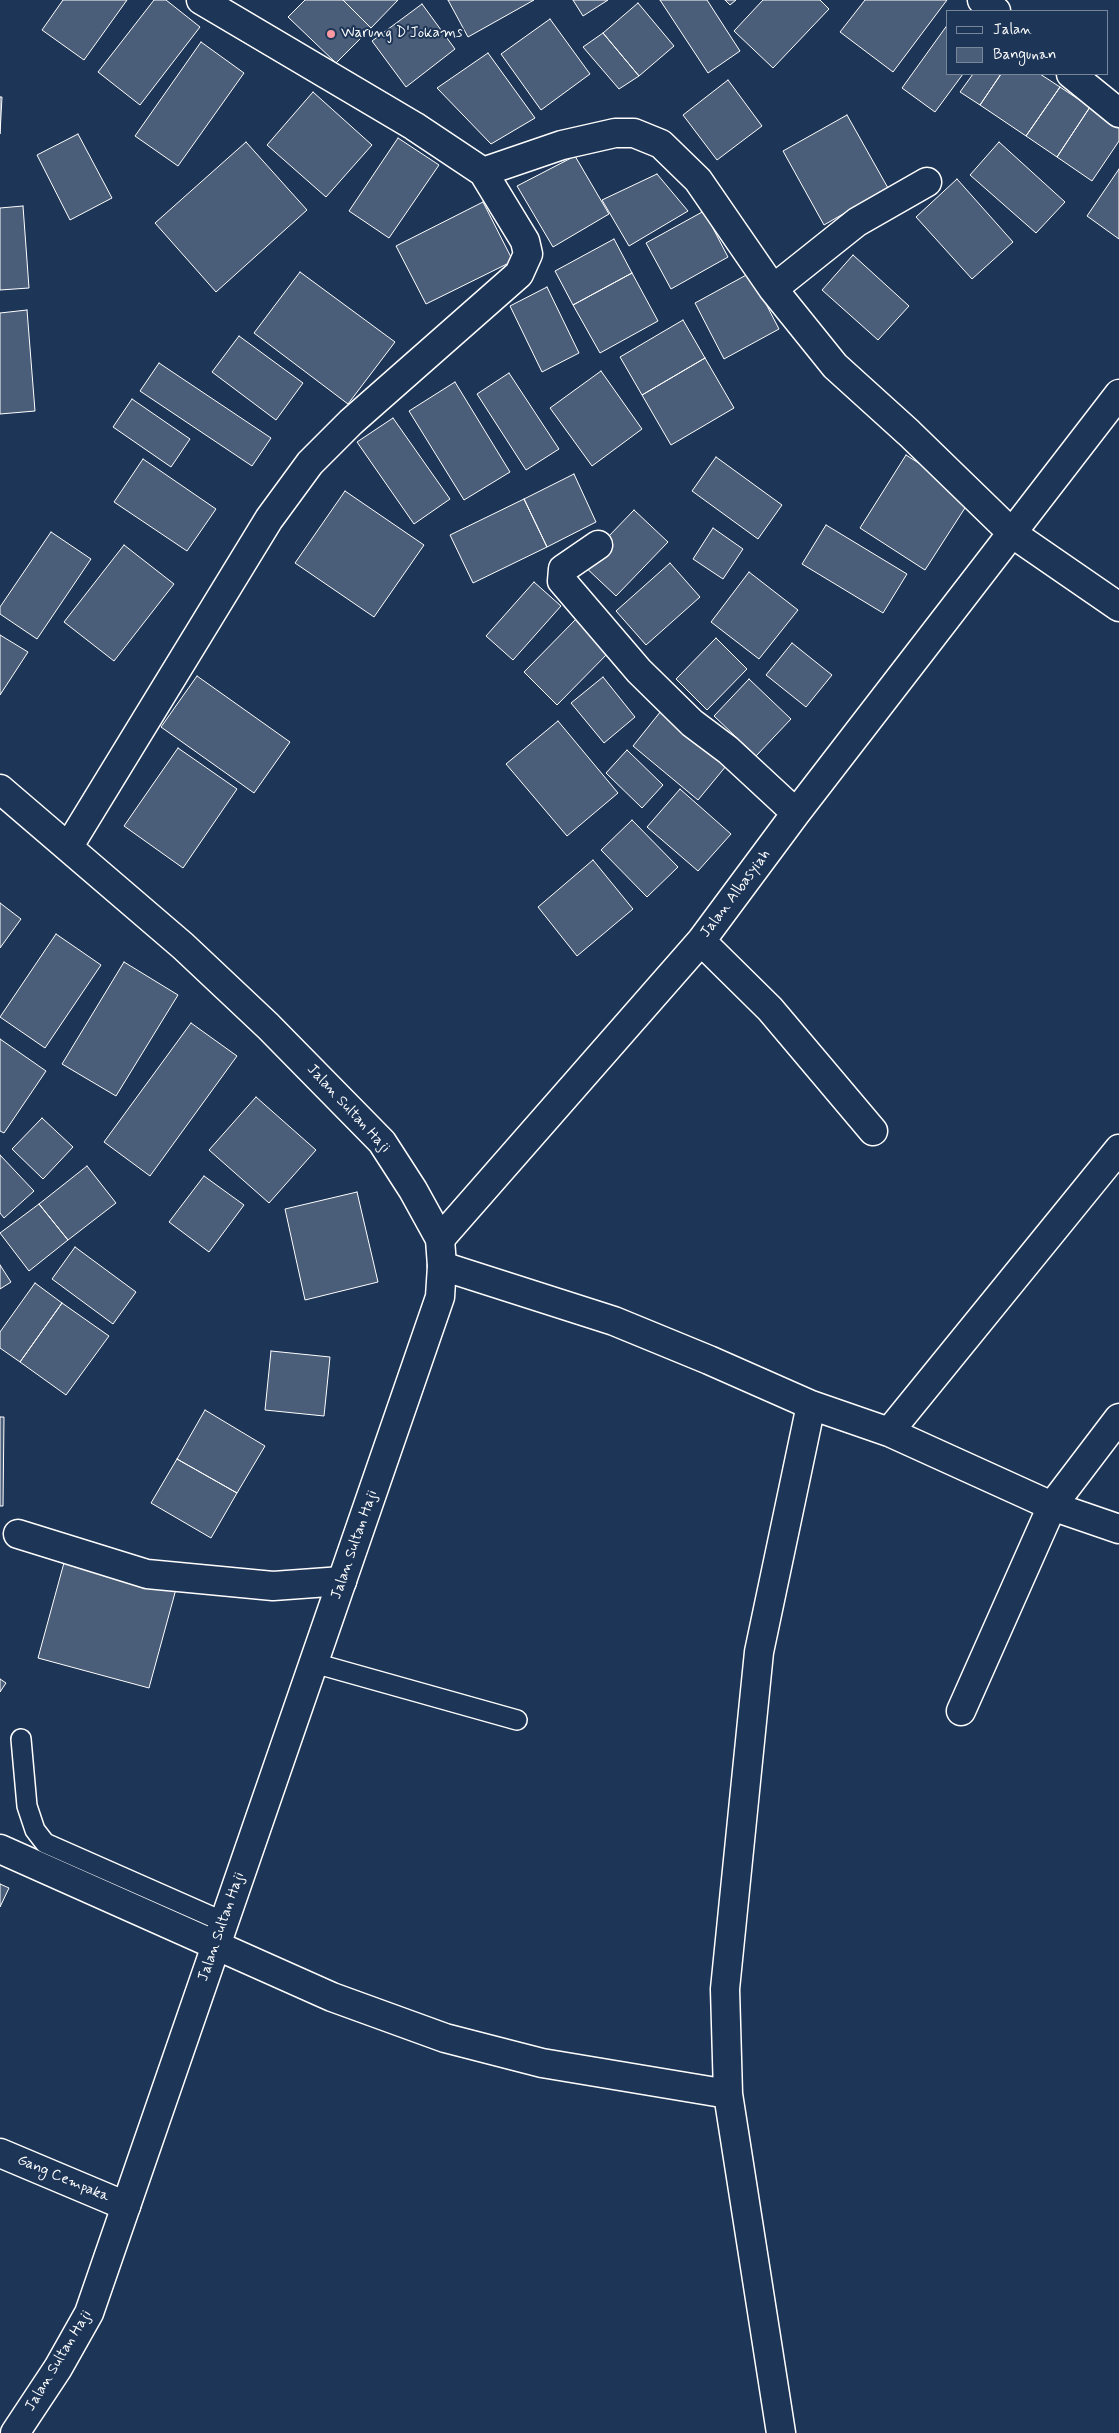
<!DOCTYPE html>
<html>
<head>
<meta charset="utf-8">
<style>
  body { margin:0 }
  #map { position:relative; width:1119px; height:2433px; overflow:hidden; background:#1d3557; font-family:Mynerve,sans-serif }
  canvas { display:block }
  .legend { position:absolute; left:946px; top:10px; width:162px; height:65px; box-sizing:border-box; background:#1d3557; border:1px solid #77869a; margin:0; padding:6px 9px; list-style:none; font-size:15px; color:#fff }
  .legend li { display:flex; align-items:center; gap:10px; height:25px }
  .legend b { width:25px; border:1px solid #77869a }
</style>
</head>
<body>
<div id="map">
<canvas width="1119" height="2433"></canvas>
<ul class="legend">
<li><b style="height:6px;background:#1d3557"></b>Jalan</li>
<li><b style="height:14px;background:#4a5d79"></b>Bangunan</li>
</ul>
</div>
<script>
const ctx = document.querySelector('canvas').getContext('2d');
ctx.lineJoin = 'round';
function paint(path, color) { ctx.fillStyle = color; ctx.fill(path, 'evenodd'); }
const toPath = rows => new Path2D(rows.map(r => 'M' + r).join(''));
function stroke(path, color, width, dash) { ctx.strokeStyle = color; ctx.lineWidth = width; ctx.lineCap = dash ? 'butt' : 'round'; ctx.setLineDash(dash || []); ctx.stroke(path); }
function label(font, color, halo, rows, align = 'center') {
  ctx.font = font + ' Mynerve,sans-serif'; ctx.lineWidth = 4; ctx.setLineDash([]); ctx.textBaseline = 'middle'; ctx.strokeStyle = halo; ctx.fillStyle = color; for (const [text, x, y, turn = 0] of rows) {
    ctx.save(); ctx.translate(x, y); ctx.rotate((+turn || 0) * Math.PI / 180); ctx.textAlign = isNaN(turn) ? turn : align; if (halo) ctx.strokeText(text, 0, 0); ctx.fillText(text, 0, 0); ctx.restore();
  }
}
const building = toPath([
  [63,0,127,0,84,60,42,30,63,0],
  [154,0,166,0,200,27,140,105,98,72,154,0],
  [305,0,343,0,371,28,336,63,288,17,305,0],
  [343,0,398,0,371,28,343,0],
  [448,0,534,0,468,37,448,0],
  [573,0,608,0,583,16,573,0],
  [660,0,707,0,740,51,708,73,660,0],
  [725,0,736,0,730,5,725,0],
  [763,0,820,0,829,9,773,68,734,31,763,0],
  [865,0,947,0,893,72,840,32,865,0],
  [638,3,674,46,639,76,603,33,638,3],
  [422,4,455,49,406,87,372,41,422,4],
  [550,19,590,74,541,110,501,54,550,19],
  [948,24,948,74,963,74,935,112,902,88,948,24],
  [603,33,639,76,619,89,583,47,603,33],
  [201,42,244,73,178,166,135,136,201,42],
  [488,53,535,118,491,144,437,88,488,53],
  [973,74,1001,74,980,105,960,92,973,74],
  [1001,74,1040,74,1060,87,1026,136,980,105,1001,74],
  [728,80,762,126,717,160,683,115,728,80],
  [1060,87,1090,107,1057,157,1026,136,1060,87],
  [313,92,372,145,326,197,267,145,313,92],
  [0,97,2,97,0,134,0,97],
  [1090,107,1119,127,1119,141,1092,181,1057,157,1090,107],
  [847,115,888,188,824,225,783,151,847,115],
  [78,134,112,198,70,220,37,155,78,134],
  [398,138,439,165,389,238,349,211,398,138],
  [246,142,307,210,216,292,155,223,246,142],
  [999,142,1065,202,1036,233,970,175,999,142],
  [575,156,609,214,553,247,517,186,575,156],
  [1119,169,1119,239,1087,216,1119,169],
  [657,174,688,211,629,246,602,200,657,174],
  [957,179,1013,242,972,279,916,217,957,179],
  [483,202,513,261,426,304,396,246,483,202],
  [23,206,29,288,0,290,0,208,23,206],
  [704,211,728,257,671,289,646,243,704,211],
  [614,239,632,273,573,305,555,271,614,239],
  [853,255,909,306,878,340,822,290,853,255],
  [300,272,395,342,348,404,254,333,300,272],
  [632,273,658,321,600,353,573,305,632,273],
  [750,273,779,329,724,359,695,303,750,273],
  [547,287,579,353,542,372,510,306,547,287],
  [27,310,35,411,0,414,0,313,27,310],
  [683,320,705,358,642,395,620,357,683,320],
  [239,336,303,383,276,420,212,372,239,336],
  [705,358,734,408,671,445,642,395,705,358],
  [159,363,271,438,252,466,140,391,159,363],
  [601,371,642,429,592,466,550,408,601,371],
  [509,373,559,449,526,470,477,394,509,373],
  [455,382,510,472,464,500,409,411,455,382],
  [132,399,190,439,171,467,113,427,132,399],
  [393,418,450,499,414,524,357,442,393,418],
  [906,455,972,497,925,570,860,528,906,455],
  [716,457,782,505,758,539,692,491,716,457],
  [143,459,216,509,187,551,114,502,143,459],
  [574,474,596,522,547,547,524,499,574,474],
  [345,491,424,545,374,617,295,563,345,491],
  [524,499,547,547,473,583,450,535,524,499],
  [634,510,668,542,616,596,582,564,634,510],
  [826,525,907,574,883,613,802,564,826,525],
  [713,528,743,549,723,579,693,559,713,528],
  [51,532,91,559,37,639,0,614,0,607,51,532],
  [124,545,174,584,114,661,64,622,124,545],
  [670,563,700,597,646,645,616,611,670,563],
  [749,572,798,610,759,659,711,622,749,572],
  [534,582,561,606,513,660,486,636,534,582],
  [580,615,613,648,557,705,524,672,580,615],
  [0,635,28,652,0,695,0,635],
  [716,638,747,669,707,710,676,679,716,638],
  [792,643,832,675,806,707,766,675,792,643],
  [197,676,290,742,254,793,161,727,197,676],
  [603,677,635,717,604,743,571,703,603,677],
  [749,679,791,719,756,756,714,716,749,679],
  [665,706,731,760,698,800,633,746,665,706],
  [558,721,618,793,567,836,506,764,558,721],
  [178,748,237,789,183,868,124,826,178,748],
  [627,750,663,785,642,808,606,773,627,750],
  [680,789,731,834,698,871,647,827,680,789],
  [632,820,678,867,647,897,601,850,632,820],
  [593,860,633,909,577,956,538,907,593,860],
  [0,903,21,919,0,948,0,903],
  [56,934,101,965,45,1048,0,1017,56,934],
  [124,962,178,995,116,1096,62,1064,124,962],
  [191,1023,237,1056,150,1176,104,1142,191,1023],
  [0,1039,46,1071,4,1133,0,1131,0,1039],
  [256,1097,316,1150,269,1203,209,1150,256,1097],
  [42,1118,73,1147,43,1179,12,1149,42,1118],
  [0,1155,34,1191,4,1218,0,1213,0,1155],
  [87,1166,116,1203,68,1240,39,1204,87,1166],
  [204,1176,244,1205,209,1252,169,1222,204,1176],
  [357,1192,378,1282,305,1300,285,1209,357,1192],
  [39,1204,68,1240,29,1271,0,1233,39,1204],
  [75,1247,136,1292,113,1324,52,1279,75,1247],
  [0,1265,11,1282,0,1289,0,1265],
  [35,1283,62,1303,20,1362,0,1348,0,1332,35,1283],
  [62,1303,109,1336,66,1395,20,1362,62,1303],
  [271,1351,330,1357,324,1416,265,1410,271,1351],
  [205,1410,265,1446,237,1493,177,1459,205,1410],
  [0,1417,4,1417,3,1506,0,1506,0,1417],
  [177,1459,237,1493,211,1538,151,1503,177,1459],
  [65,1559,176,1589,149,1688,38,1658,65,1559],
  [0,1679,6,1683,0,1692,0,1679],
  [0,1884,9,1888,0,1907,0,1884]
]);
paint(building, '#4a5d79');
stroke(building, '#fff', 1);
const lane = toPath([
  [314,1663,517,1720],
  [21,1739,27,1806,35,1830,45,1843,224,1922]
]);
const street = toPath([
  [982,0,996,11],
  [1071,74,1119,113],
  [483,172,562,145,615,133,634,133,661,144,698,180,773,289,835,366,909,433,1013,534,1119,607],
  [773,289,857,222,927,182],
  [598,545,563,569,562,581,639,671,692,723,728,750,796,813],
  [69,846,269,519,310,463,351,422,519,274,528,254,525,241,483,172,414,126,201,0],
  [701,941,770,1009,873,1131],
  [440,1239,701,941,796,813,1119,394],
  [442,1266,614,1321,709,1360,811,1405,889,1432,1052,1506,1119,1529],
  [889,1432,1119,1149],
  [18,1534,147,1574,273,1586,342,1581],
  [961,1711,1052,1506,1119,1418],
  [0,1849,332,1997,445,2038,542,2063,728,2094],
  [0,2153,126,2206],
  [781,2433,728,2094,725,1989,759,1652,811,1405]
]);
const secondary = toPath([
  [0,789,183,946,268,1026,382,1142,413,1190,440,1239,442,1266,440,1297,89,2313,58,2368,15,2433]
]);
stroke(lane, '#fff', 22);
stroke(street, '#fff', 31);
stroke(secondary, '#fff', 31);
stroke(lane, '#1d3557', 19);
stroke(street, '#1d3557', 28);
stroke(secondary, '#1d3557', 28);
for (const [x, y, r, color] of [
  [331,34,5,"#ff9aa2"]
]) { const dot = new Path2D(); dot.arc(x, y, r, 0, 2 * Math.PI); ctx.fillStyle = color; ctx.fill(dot); stroke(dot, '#1d3557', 2); }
label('15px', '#fff', '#1d3557', [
  ["Warung D'Jokams",341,34]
], 'left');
label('15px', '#fff', '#1d3557', [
  ["Jalan Albasyiah",736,894,-53],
  ["Jalan Sultan Haji",348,1109,47],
  ["Jalan Sultan Haji",355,1545,-71],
  ["Jalan Sultan Haji",222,1927,-71],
  ["Gang Cempaka",63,2179,23],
  ["Jalan Sultan Haji",59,2361,-59]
]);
</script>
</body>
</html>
